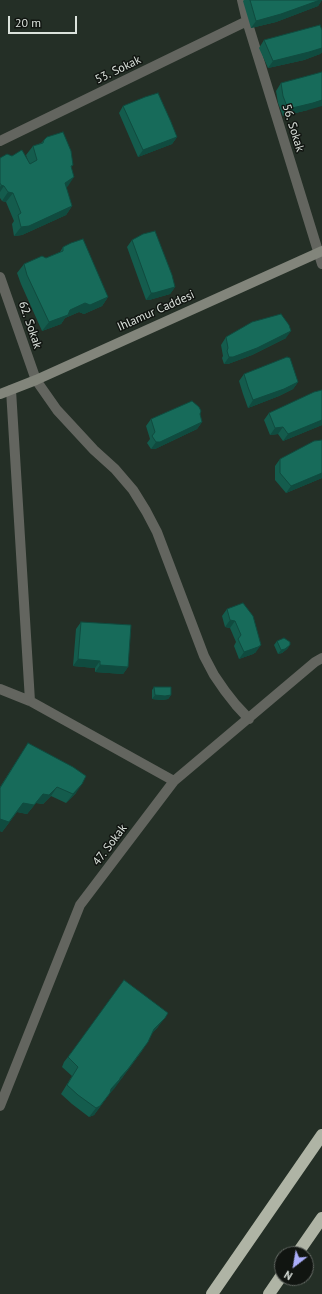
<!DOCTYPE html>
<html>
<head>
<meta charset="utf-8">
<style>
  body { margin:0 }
  #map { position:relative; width:322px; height:1294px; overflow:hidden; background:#242f26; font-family:"PT Sans",sans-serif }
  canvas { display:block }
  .north { position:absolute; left:274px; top:1246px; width:40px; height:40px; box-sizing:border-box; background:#111511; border:1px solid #626762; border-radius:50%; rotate:211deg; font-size:11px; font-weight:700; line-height:16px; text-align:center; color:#dbe2dc }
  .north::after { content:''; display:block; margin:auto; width:14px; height:18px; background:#acaffb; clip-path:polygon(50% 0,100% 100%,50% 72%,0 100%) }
  .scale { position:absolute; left:8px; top:16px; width:69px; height:18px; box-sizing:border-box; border:2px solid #dbe2dc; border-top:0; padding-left:5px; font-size:12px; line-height:14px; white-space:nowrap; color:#dbe2dc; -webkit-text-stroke:3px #111511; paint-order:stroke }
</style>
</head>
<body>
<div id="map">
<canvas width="322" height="1294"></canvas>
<div class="north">N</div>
<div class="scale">20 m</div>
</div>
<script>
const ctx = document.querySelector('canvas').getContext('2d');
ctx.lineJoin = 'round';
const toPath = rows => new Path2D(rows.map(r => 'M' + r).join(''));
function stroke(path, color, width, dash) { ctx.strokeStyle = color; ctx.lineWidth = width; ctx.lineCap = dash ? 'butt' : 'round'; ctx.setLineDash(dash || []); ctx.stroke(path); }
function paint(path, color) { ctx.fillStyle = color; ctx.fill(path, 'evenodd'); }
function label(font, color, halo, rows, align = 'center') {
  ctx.font = font + ' "PT Sans",sans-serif'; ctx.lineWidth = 3; ctx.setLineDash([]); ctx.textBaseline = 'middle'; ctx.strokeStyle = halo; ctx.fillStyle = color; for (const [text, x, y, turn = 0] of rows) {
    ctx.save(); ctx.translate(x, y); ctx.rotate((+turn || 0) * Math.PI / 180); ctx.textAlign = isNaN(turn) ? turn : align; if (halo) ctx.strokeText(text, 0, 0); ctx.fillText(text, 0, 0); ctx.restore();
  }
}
stroke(toPath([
  [242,0,247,21,322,264],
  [0,141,247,21],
  [0,277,36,380,57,410,94,450,115,469,133,490,146,511,157,532,204,656,214,675,225,691,236,705,249,719],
  [11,390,30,701],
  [0,689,30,701,174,781],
  [0,1106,80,905,174,781,315,662,322,658]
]), '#63655f', 10);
stroke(toPath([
  [0,394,36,380,322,251]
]), '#82857b', 10);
stroke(toPath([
  [297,1254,322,1218],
  [212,1294,322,1135],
  [269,1294,282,1275]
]), '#afb4a5', 12);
paint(toPath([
  [244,0,322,0,318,6,276,22,251,28,243,1],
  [322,30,322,52,320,54,304,60,268,68,259,48,264,40],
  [281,83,308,110,283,116,278,103,276,91],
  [123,106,177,137,172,144,138,157,119,113],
  [44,140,73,165,71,167,68,186,66,187,72,206,66,215,22,235,14,236,12,224,14,221,6,202,2,201,0,198,0,158,12,156,28,161,26,155,33,146,41,143],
  [132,240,175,287,170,294,149,300,146,300,127,247],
  [63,247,108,297,102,306,84,314,79,312,65,318,61,324,42,331,21,284,17,273,24,264,46,258,60,252],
  [226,337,286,338,252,355,228,364,224,364,222,358,223,356,221,345],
  [244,374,298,382,293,389,279,396,248,408,243,394,239,381],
  [322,390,322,425,283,441,278,434,270,435,264,420,269,413],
  [200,414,202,422,197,429,155,449,151,449,147,443,150,439,146,426,151,419],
  [319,441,322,478,286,493,275,480,275,466,280,459],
  [227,609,256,652,253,654,239,659,234,646,236,642,230,628,225,627,222,616],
  [81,622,128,667,123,674,95,672,95,668,73,666,76,629],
  [277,641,290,645,287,649,282,653,278,654,274,645],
  [154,687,171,695,168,699,162,700,152,699,152,690],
  [28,743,76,793,66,803,51,796,43,804,36,803,27,814,17,812,2,832,0,831,0,787],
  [158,1027,151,1034,142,1051,122,1078,110,1093,94,1115,89,1117,72,1104,61,1094,72,1076,62,1067,64,1062,71,1053]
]), '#145c4d');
paint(toPath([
  [320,0,322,0,318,6,276,22,251,28,256,21],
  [322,48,322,52,320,54,304,60,268,68,273,61],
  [322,100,322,106,308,110,283,116,288,109],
  [177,137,172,144,138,157,143,150],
  [74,177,68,186,59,192,65,183],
  [1,185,4,186,0,192,0,187],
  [8,192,13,193,6,202,2,201],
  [72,206,66,215,22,235,14,236,21,227],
  [175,287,170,294,149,300,146,300,151,293],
  [108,297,102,306,84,314,79,312,65,318,61,324,42,331,49,322,70,310,85,303],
  [291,331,286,338,252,355,228,364,224,364,229,357],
  [298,382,293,389,279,396,248,408,253,400],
  [322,420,322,425,283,441,288,434],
  [202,422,197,429,155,449,151,449,156,442],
  [283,427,278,434,270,435,275,428],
  [322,473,322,478,286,493,291,486],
  [230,620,235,621,230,628,225,627],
  [261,645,256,652,253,654,239,659,244,652],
  [290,645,287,649,282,653,278,654,281,650],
  [78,659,100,661,95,668,73,666],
  [100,665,128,667,123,674,95,672],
  [155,695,171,695,168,699,162,700,152,699],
  [82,784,76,793,66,803,73,794],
  [57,787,51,796,43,804,36,803,27,814,17,812,2,832,0,831,0,819,23,803,43,794],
  [165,1018,158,1027,147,1039,154,1029],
  [148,1042,114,1089,104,1099,111,1089],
  [110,1093,94,1115,89,1117,96,1108]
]), '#104b3f');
const building = toPath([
  [250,0,320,0,281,14,256,21,250,0],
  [320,25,322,30,322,48,309,52,273,61,264,40,320,25],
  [322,72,322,100,313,103,288,109,283,96,281,83,322,72],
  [158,93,171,122,177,137,143,150,123,106,145,97,158,93],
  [63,132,71,151,73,165,71,166,74,177,65,183,72,206,29,226,21,227,18,215,21,213,13,193,8,192,4,186,1,185,0,183,0,158,7,154,12,156,20,151,22,150,30,164,37,160,33,146,43,143,44,140,47,137,63,132],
  [155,231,172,275,175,287,154,293,151,293,132,240,143,234,155,231],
  [83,239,108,297,90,305,85,303,70,310,68,315,49,322,27,275,24,264,42,256,46,258,63,251,63,247,71,243,83,239],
  [281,314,289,325,291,331,257,348,233,357,229,357,227,351,228,348,226,337,252,322,281,314],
  [287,357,290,358,298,382,284,389,253,400,248,387,244,374,287,357],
  [322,390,322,420,288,434,283,427,275,428,269,413,314,392,322,390],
  [192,401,199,407,201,411,200,414,202,422,160,442,156,442,152,436,155,432,151,419,192,401],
  [322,440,322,473,291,486,280,473,280,459,314,441,322,440],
  [243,603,253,616,261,645,258,647,244,652,238,639,241,635,235,621,230,620,227,609,243,603],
  [81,622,131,625,128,667,100,665,100,661,78,659,81,622],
  [284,638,290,642,290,645,285,649,281,650,277,641,284,638],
  [154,687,171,687,171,695,165,696,155,695,154,687],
  [28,743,73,767,86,776,82,784,73,794,57,787,49,795,43,794,34,805,23,803,9,822,0,819,0,788,28,743],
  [124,980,168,1013,165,1018,154,1029,148,1042,128,1069,120,1078,120,1079,111,1089,110,1093,100,1106,96,1108,78,1095,67,1085,78,1067,68,1057,71,1053,124,980]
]);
paint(building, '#176b5a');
stroke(building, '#104b3f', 1);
label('12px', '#dbe2dc', '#111511', [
  ["53. Sokak",118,70,-26],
  ["56. Sokak",293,128,73],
  ["Ihlamur Caddesi",156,311,-24],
  ["62. Sokak",30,325,71],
  ["47. Sokak",110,845,-53]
]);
</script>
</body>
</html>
